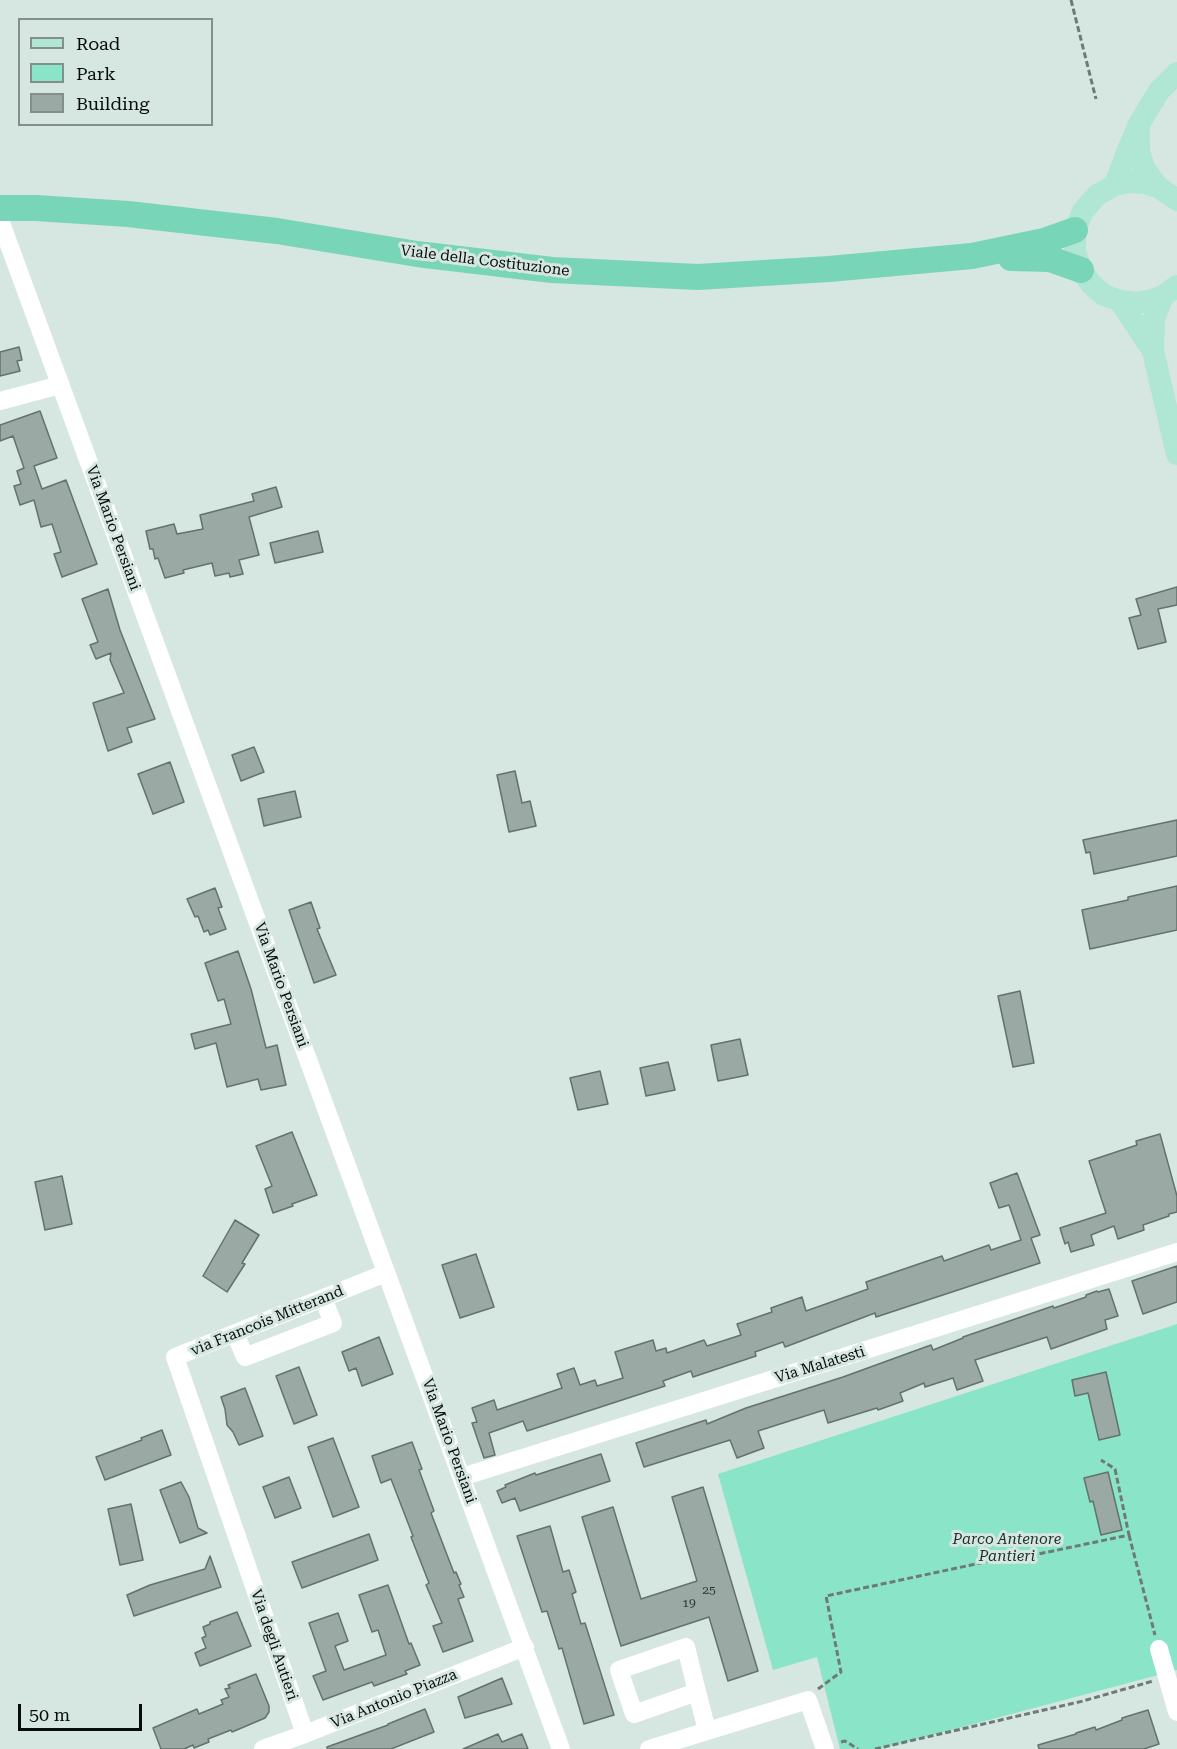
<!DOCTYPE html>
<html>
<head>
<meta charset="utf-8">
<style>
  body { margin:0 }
  #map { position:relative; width:1177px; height:1749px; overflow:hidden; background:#d6e6e0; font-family:"Roboto Serif",serif }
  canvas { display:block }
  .legend { position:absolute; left:18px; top:18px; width:195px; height:108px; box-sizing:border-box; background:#d6e6e0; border:2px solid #848f8b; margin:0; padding:8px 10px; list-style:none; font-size:18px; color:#080d0c }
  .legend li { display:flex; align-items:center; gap:12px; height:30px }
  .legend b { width:30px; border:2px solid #848f8b }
  .scale { position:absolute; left:18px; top:1704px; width:124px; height:27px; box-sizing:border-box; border:3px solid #080d0c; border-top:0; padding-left:8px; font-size:18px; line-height:21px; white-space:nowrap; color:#080d0c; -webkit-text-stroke:4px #d6e6e0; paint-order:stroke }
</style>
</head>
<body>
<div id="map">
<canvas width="1177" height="1749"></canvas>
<ul class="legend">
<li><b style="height:8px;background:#afe6d4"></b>Road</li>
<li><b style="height:16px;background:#8ae5c8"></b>Park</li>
<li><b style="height:16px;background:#9aa9a4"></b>Building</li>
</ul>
<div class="scale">50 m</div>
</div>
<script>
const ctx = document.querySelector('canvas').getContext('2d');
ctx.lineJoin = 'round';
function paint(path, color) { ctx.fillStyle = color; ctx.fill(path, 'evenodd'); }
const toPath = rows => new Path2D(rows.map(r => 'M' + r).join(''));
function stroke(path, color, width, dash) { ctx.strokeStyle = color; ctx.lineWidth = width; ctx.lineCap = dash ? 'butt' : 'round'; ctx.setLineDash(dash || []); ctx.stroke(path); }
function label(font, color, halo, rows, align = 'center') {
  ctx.font = font + ' "Roboto Serif",serif'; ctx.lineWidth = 6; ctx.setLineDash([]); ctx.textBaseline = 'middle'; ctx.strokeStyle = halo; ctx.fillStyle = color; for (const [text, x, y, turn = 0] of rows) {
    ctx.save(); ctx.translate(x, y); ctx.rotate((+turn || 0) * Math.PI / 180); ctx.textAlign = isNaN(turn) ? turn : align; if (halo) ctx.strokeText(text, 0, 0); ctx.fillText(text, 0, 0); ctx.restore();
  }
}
paint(toPath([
  [1177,1324,1177,1670,880,1749,840,1749,817,1657,773,1670,718,1474]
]), '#8ae5c8');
const building = toPath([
  [19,347,22,360,17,361,20,371,0,376,0,352,19,347],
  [40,411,57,458,34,466,42,489,66,480,97,564,62,577,54,554,61,552,52,524,41,527,34,500,20,505,14,486,21,484,17,471,24,468,13,436,0,441,0,425,40,411],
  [276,487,282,507,249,517,259,555,239,560,243,574,230,577,229,573,215,576,212,563,183,570,184,573,165,578,158,558,155,559,153,549,150,549,146,531,174,524,177,534,203,529,200,515,254,501,252,494,276,487],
  [318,531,323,552,275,563,270,543,318,531],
  [1177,587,1177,605,1158,609,1166,642,1138,649,1129,618,1141,615,1136,599,1177,587],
  [108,589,120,630,155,719,127,728,132,742,108,751,93,703,124,693,110,660,111,653,96,659,90,645,98,642,82,599,108,589],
  [254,747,264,772,241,781,232,755,254,747],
  [170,762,184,802,153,814,138,774,170,762],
  [515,771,522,803,530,801,536,826,509,832,497,775,515,771],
  [295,791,301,817,264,826,258,799,295,791],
  [1177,820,1177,856,1094,874,1090,852,1086,853,1083,840,1177,820],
  [1177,886,1177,930,1090,949,1082,910,1128,900,1128,897,1177,886],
  [215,888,222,907,218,908,226,929,210,935,208,930,204,932,198,916,195,917,187,899,215,888],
  [311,902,320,928,317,929,336,975,314,983,289,910,311,902],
  [238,951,251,989,266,1048,277,1045,286,1085,261,1090,258,1079,227,1087,216,1043,195,1049,191,1034,231,1024,224,999,218,1001,205,963,238,951],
  [1020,991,1034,1063,1013,1067,998,996,1020,991],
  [740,1039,748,1075,718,1081,711,1045,740,1039],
  [668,1062,675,1090,646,1096,640,1068,668,1062],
  [600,1071,608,1104,578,1110,570,1078,600,1071],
  [292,1132,317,1195,292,1204,293,1206,273,1213,265,1189,272,1186,256,1146,292,1132],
  [1160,1134,1177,1196,1177,1212,1169,1214,1169,1216,1143,1225,1144,1230,1118,1239,1114,1226,1091,1235,1094,1245,1071,1252,1068,1242,1065,1244,1060,1228,1106,1213,1089,1161,1137,1145,1136,1141,1160,1134],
  [1017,1173,1040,1235,1031,1238,1040,1263,876,1317,875,1313,785,1347,783,1342,755,1352,756,1356,693,1377,691,1371,663,1381,665,1386,527,1431,523,1421,489,1433,495,1455,484,1458,472,1423,477,1422,472,1408,494,1400,497,1410,562,1388,557,1374,574,1368,580,1385,595,1380,597,1386,623,1378,615,1352,653,1340,656,1351,666,1348,667,1353,704,1340,707,1346,741,1335,737,1324,772,1312,771,1308,802,1297,806,1311,868,1289,866,1282,942,1256,944,1261,989,1245,991,1250,1021,1240,1009,1205,999,1208,990,1183,1017,1173],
  [62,1176,72,1224,45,1230,35,1182,62,1176],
  [235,1220,259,1235,242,1263,245,1264,227,1292,203,1276,235,1220],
  [476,1254,494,1307,460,1318,442,1265,476,1254],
  [1177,1266,1177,1302,1143,1314,1132,1281,1177,1266],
  [1109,1289,1118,1316,1105,1320,1107,1329,1051,1349,1047,1337,975,1360,983,1381,957,1390,953,1378,925,1387,924,1383,900,1393,903,1401,878,1410,877,1408,828,1423,824,1410,758,1431,764,1448,737,1458,730,1440,644,1467,636,1443,706,1420,707,1424,746,1408,843,1377,931,1345,933,1350,963,1338,963,1337,1053,1306,1054,1308,1086,1297,1086,1295,1097,1291,1098,1292,1109,1289],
  [379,1337,393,1374,362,1386,356,1368,349,1371,342,1352,379,1337],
  [299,1367,317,1415,294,1424,276,1376,299,1367],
  [1106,1372,1120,1435,1099,1440,1088,1393,1075,1396,1072,1380,1106,1372],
  [245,1388,263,1436,239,1445,233,1432,227,1425,225,1409,221,1397,245,1388],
  [162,1430,171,1455,105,1480,96,1457,142,1440,141,1438,162,1430],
  [333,1438,359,1507,333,1517,308,1447,333,1438],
  [412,1442,422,1469,419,1470,434,1511,431,1513,454,1573,456,1572,461,1584,459,1585,464,1597,458,1599,473,1641,443,1652,433,1626,442,1623,426,1585,429,1583,411,1537,413,1536,391,1479,381,1483,372,1456,412,1442],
  [601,1454,610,1481,520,1511,515,1498,502,1503,497,1491,506,1487,505,1485,535,1473,536,1475,601,1454],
  [1108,1472,1122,1530,1101,1535,1093,1501,1090,1502,1084,1478,1108,1472],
  [289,1477,301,1508,275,1518,263,1487,289,1477],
  [181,1482,189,1497,198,1528,207,1533,180,1543,160,1490,181,1482],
  [703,1487,758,1671,728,1681,709,1617,621,1646,582,1517,613,1507,641,1599,697,1581,672,1497,703,1487],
  [131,1504,143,1560,120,1565,108,1509,131,1504],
  [550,1526,563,1572,569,1570,576,1592,572,1594,581,1624,585,1623,614,1715,584,1724,562,1648,559,1649,547,1611,542,1612,517,1536,550,1526],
  [369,1534,378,1560,302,1588,292,1562,369,1534],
  [210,1556,221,1587,134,1616,127,1595,150,1585,205,1569,210,1556],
  [388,1585,409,1644,411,1643,420,1665,405,1671,407,1674,374,1686,372,1682,323,1700,313,1676,326,1671,309,1623,338,1613,348,1641,335,1646,344,1670,386,1655,378,1630,372,1632,359,1595,388,1585],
  [237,1612,251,1646,200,1666,195,1653,206,1648,202,1638,206,1636,203,1627,210,1624,210,1622,237,1612],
  [256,1674,269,1706,269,1712,265,1718,232,1732,231,1730,208,1739,209,1742,194,1748,193,1745,184,1749,161,1749,153,1728,197,1709,199,1714,223,1704,221,1700,229,1697,225,1689,230,1688,228,1685,256,1674],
  [502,1678,512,1704,465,1718,458,1697,502,1678],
  [425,1709,434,1732,391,1749,327,1749,327,1747,388,1725,388,1724,425,1709],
  [1148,1710,1159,1744,1144,1749,1039,1749,1038,1745,1076,1734,1076,1733,1095,1727,1096,1730,1122,1720,1122,1718,1148,1710],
  [498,1734,502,1742,522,1734,528,1749,463,1749,498,1734]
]);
paint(building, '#9aa9a4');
stroke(building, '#64726d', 1.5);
stroke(toPath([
  [1071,0,1096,99],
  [1129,1535,1155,1635],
  [818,1689,841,1672,826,1596,1013,1556,1029,1556,1129,1535,1115,1469,1101,1460],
  [841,1742,845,1741,858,1749],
  [875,1749,1083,1701,1153,1681]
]), '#6f7a76', 3, [6, 3]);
stroke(toPath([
  [0,220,561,1749],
  [0,401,60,385],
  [235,1333,245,1357,333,1323,323,1298],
  [462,1477,1177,1252],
  [1159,1649,1177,1712],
  [697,1692,634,1714,619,1670,686,1647,697,1692,707,1730],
  [305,1734,175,1357,386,1273],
  [263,1749,305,1734,525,1647],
  [649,1749,808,1700,825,1749]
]), '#fff', 18);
stroke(toPath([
  [1139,128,1139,151,1144,168,1158,187],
  [1115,185,1127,152,1139,124,1159,91,1177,73],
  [1177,200,1158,187,1144,183,1129,182,1115,185,1097,195,1083,211,1075,230,1075,251,1081,270,1091,284,1104,295,1120,301,1134,303,1149,301,1163,296,1177,286],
  [1163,296,1154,319,1153,351,1177,454],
  [1120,301,1153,351]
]), '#afe6d4', 22);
stroke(toPath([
  [0,208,36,208,128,214,277,231,417,254,552,270,698,277,829,269,972,256,1044,241,1075,230],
  [1011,258,1050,259,1081,270]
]), '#79d5b8', 26);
label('12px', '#2c3432', null, [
  ["25",709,1590],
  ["19",689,1603]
]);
label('15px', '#080d0c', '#d6e6e0', [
  ["Viale della Costituzione",485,261,7],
  ["Via Mario Persiani",113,528,70],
  ["Via Mario Persiani",281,985,70],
  ["via Francois Mitterand",267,1321,-22],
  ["Via Malatesti",820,1365,-17],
  ["Via Mario Persiani",449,1441,70],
  ["Via degli Autieri",274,1645,71],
  ["Via Antonio Piazza",394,1699,-22]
]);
label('italic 15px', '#1c312a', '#d6e6e0', [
  ["Parco Antenore",1007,1540],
  ["Pantieri",1007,1557]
]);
</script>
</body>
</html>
